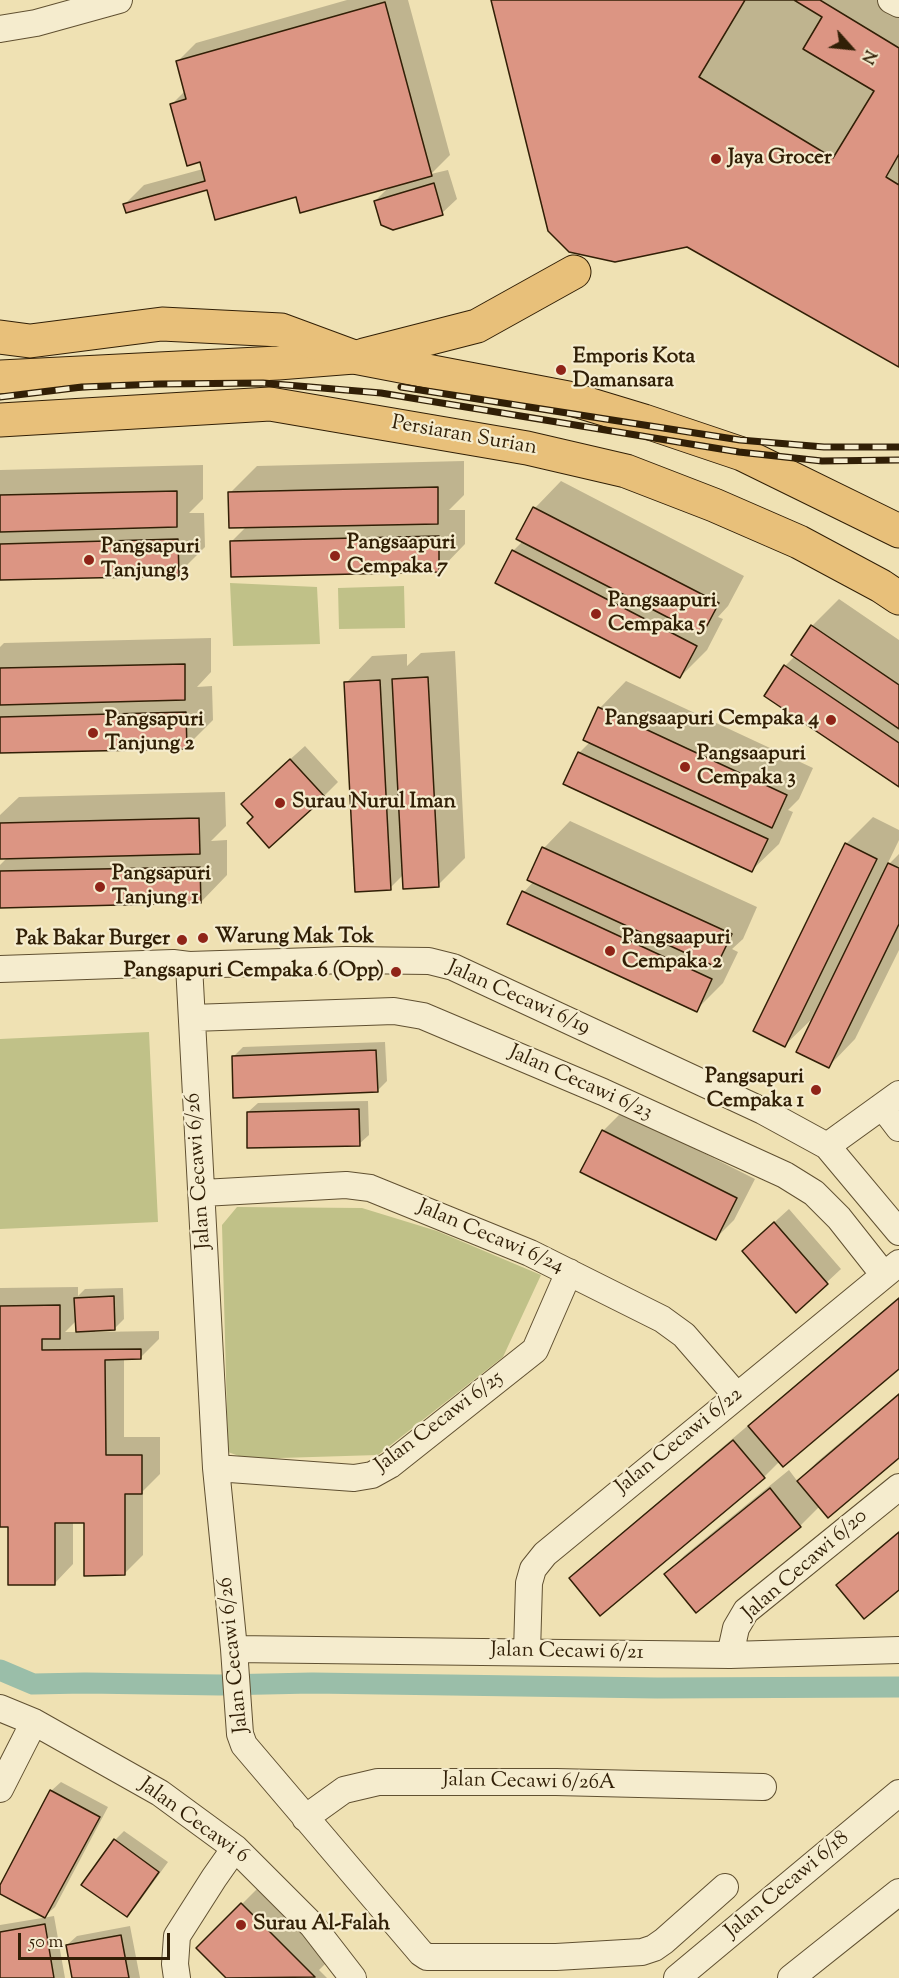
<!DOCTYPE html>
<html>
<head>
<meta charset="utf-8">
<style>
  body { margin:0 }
  #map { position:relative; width:899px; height:1978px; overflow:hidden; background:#efe1b3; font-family:"Sorts Mill Goudy",serif }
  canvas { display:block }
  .north { position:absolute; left:821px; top:18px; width:60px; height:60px; -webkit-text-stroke:4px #f5ecce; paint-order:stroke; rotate:117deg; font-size:16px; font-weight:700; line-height:24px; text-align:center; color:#311f06 }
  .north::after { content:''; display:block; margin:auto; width:21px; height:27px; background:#311f06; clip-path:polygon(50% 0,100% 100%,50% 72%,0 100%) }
  .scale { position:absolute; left:18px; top:1933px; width:152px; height:27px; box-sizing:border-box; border:3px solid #311f06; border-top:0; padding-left:8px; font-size:18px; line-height:21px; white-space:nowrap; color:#311f06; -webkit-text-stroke:4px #f5ecce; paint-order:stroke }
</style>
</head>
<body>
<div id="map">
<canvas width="899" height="1978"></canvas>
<div class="north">N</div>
<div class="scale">50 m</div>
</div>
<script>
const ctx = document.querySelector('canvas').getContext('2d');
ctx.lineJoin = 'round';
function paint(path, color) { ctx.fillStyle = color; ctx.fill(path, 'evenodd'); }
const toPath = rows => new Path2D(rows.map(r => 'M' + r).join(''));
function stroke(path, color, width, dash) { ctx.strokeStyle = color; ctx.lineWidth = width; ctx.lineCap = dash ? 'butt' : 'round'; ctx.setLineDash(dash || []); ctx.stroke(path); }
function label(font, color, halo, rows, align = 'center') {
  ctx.font = font + ' "Sorts Mill Goudy",serif'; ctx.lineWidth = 4.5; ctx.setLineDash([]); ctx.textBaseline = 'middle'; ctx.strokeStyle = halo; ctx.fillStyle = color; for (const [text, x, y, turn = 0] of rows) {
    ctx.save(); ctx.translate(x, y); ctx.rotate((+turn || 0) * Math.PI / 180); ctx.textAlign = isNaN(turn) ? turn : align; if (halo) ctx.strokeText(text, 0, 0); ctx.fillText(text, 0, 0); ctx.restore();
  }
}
paint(toPath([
  [230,583,317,587,320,644,233,646],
  [404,586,405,628,339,629,338,588],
  [149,1032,158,1222,0,1229,0,1039],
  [237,1207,362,1208,437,1231,541,1275,503,1357,378,1455,247,1459,228,1452,222,1225]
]), '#c0c188');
paint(toPath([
  [347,0,408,0,450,155,431,174,448,170,457,199,442,213,375,201,390,186,297,195,208,188,125,204,144,185,203,169,201,160,172,104,185,91,177,62,196,43],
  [492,0,890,0,899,6,899,365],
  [464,461,464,495,449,510,465,510,465,544,439,571,232,541,246,527,230,493,257,466],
  [203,465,203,499,189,513,204,513,205,547,178,574,0,578,0,470],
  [561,481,744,576,728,606,718,617,723,619,707,650,680,677,513,551,523,541,518,539,535,508],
  [839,599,899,640,899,786,785,666,795,656,793,655,812,626],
  [211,638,211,672,197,687,212,686,213,720,186,747,0,752,0,647,4,643],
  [455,651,465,858,438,885,403,875,390,888,346,683,372,656,407,654,407,666,421,653],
  [626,681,813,768,799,799,788,810,793,812,779,844,752,870,565,784,580,752,590,742,600,708],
  [305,746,338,782,324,796,255,817,257,789],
  [225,792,226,826,211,841,227,840,227,875,201,902,0,906,0,865,8,857,0,858,0,815,19,797],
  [873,817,899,830,899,840,886,867,899,854,899,950,855,1039,829,1066,816,1015,785,1045,846,844],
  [570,821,757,907,743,939,732,949,738,952,723,983,696,1010,509,923,524,892,534,881,529,879,544,848],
  [385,1042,387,1081,377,1091,233,1057,243,1047],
  [368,1101,369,1135,359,1144,248,1112,258,1103],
  [622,1112,755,1179,734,1220,715,1239,603,1131],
  [789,1209,841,1269,796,1311,758,1237],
  [78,1287,78,1296,85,1289,123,1288,124,1319,115,1328,95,1329,95,1332,159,1331,159,1339,140,1358,124,1358,124,1437,160,1437,160,1474,143,1491,143,1555,124,1574,85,1521,73,1521,73,1564,55,1583,9,1525,0,1526,0,1288],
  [77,1320,77,1332,65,1332],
  [899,1297,899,1367,780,1461,764,1477,600,1614,571,1579,590,1560],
  [899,1393,899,1456,820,1506,800,1526,696,1611,666,1574,685,1555,789,1470,798,1482,817,1462],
  [899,1531,899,1588,838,1585,857,1566],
  [61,1782,108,1807,55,1907,45,1916,0,1892,0,1888,51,1791],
  [124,1831,168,1862,136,1906,127,1916,115,1840],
  [261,1885,332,1957,319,1970,327,1978,228,1978,198,1948],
  [54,1916,65,1978,0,1978,0,1925],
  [130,1926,140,1978,73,1978,67,1945,77,1936]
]), '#0003');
stroke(toPath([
  [0,1670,33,1684,85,1683,220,1685,312,1683,657,1688,899,1687]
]), '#9abea9', 21);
const building = toPath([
  [491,0,820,0,899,48,899,367,687,247,615,262,569,252,548,231,491,0],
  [745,0,794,0,822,17,803,49,874,91,833,158,699,77,745,0],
  [385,2,432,176,300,213,296,197,215,220,207,190,126,213,123,204,205,181,200,162,187,166,170,104,186,99,176,61,385,2],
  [899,154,899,185,886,177,899,154],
  [434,183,443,215,393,230,381,225,374,201,434,183],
  [438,487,438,524,229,528,228,492,438,487],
  [177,491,177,527,0,532,0,495,177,491],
  [533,507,719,603,702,635,516,539,533,507],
  [439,536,439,572,231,577,230,541,439,536],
  [178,539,179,576,0,580,0,544,178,539],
  [512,550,697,646,680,678,495,583,512,550],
  [811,625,899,685,899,729,791,655,811,625],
  [185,664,185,700,0,705,0,668,185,664],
  [784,665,899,743,899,787,764,696,784,665],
  [428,677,439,887,403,889,392,679,428,677],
  [380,680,391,890,355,892,344,682,380,680],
  [598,707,787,795,772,828,583,740,598,707],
  [186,712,187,749,0,753,0,717,186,712],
  [578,752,768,839,752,872,563,784,578,752],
  [290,759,325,797,269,848,247,823,253,817,241,804,290,759],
  [199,818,200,854,0,859,0,823,199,818],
  [845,843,877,859,785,1047,753,1031,845,843],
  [542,847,732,934,716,967,527,880,542,847],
  [888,863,899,868,899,924,829,1068,796,1052,888,863],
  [200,867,201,903,0,908,0,871,200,867],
  [522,891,712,979,697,1012,507,924,522,891],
  [376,1050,378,1092,233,1098,232,1056,376,1050],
  [359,1109,360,1146,247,1148,247,1112,359,1109],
  [602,1130,737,1198,716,1240,580,1172,602,1130],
  [774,1222,828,1284,796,1313,742,1251,774,1222],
  [114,1296,115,1330,76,1332,74,1298,114,1296],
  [899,1298,899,1369,783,1467,748,1426,899,1298],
  [60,1305,60,1339,42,1339,42,1350,141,1349,141,1359,105,1360,106,1455,142,1455,142,1494,125,1494,125,1575,84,1576,84,1523,55,1523,55,1585,8,1585,8,1527,0,1527,0,1306,60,1305],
  [899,1394,899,1458,828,1518,797,1481,899,1394],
  [733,1440,765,1478,600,1616,569,1578,733,1440],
  [770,1488,801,1527,696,1613,664,1574,770,1488],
  [899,1532,899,1590,864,1619,836,1585,899,1532],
  [50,1790,100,1817,45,1918,0,1894,0,1885,50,1790],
  [114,1839,159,1872,127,1917,81,1885,114,1839],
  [241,1903,315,1977,226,1978,196,1948,241,1903],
  [45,1924,54,1978,0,1978,0,1932,45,1924],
  [121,1935,129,1978,72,1978,66,1945,121,1935]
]);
paint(building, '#dc9583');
stroke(building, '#311f06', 1.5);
const minor = toPath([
  [891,0,899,4],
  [0,29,36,23,119,0],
  [189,965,216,1468,234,1649,240,1734,244,1745,421,1953,427,1957,556,1957,642,1952,654,1948,664,1941,725,1887],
  [0,969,173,963,189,965,346,960,429,961,453,967,763,1111,827,1146,899,1232],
  [192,1018,394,1011,423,1016,603,1092,785,1175,814,1193,839,1218,884,1275],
  [883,1107,899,1128],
  [827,1146,899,1094],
  [203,1193,346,1185,370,1188,530,1253,662,1319,684,1335,737,1396],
  [216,1468,354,1478,372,1475,390,1465,535,1350,569,1272],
  [234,1649,730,1655,899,1650],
  [527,1652,529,1583,533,1569,545,1554,899,1263],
  [730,1655,736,1628,746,1611,899,1487],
  [0,1708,34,1722,160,1793,235,1848,312,1925,353,1978],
  [0,1789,34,1722],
  [305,1818,344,1790,378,1782,556,1782,763,1787],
  [177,1978,175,1964,177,1936,214,1878,235,1848],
  [677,1978,899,1793],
  [791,1978,899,1892]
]);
const major = toPath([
  [364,355,477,326,574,272],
  [0,377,278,363,354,357,568,398,644,421,742,454,899,531],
  [0,420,270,404,527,448,626,471,714,505,799,542,881,586,899,598]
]);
const highway = toPath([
  [0,337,30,341,162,324,281,330,354,357]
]);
stroke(minor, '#605031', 28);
stroke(major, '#311f06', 35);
stroke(highway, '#311f06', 35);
stroke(minor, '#f5ecce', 26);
stroke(major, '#e8c07a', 33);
stroke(highway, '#e8c07a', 33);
const rail = toPath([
  [401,387,740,440,824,447,899,447],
  [0,397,82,387,159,384,263,383,381,393,739,452,822,461,899,460]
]);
stroke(rail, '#311f06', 7);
stroke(rail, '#f5ecce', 4.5, [14]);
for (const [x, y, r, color] of [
  [716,159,6,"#8f2418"],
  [561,370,6,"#8f2418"],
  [335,556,6,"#8f2418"],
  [89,560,6,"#8f2418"],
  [596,614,6,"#8f2418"],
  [831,720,6,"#8f2418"],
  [93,733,6,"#8f2418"],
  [685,767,6,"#8f2418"],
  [280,803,6,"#8f2418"],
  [100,887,6,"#8f2418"],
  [203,938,6,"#8f2418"],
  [182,940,6,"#8f2418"],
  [610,951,6,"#8f2418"],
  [396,972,6,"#8f2418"],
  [816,1090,6,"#8f2418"],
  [241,1925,6,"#8f2418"]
]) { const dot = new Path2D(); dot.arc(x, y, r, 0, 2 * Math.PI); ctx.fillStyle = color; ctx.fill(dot); stroke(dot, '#f5ecce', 2); }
label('bold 21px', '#311f06', '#f5ecce', [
  ["Jaya Grocer",728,159],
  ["Emporis Kota",573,358],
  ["Damansara",573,382],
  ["Pangsaapuri",347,544],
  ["Cempaka 7",347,568],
  ["Pangsapuri",101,548],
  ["Tanjung 3",101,572],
  ["Pangsaapuri",608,602],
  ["Cempaka 5",608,626],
  ["Pangsaapuri Cempaka 4",819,720,"right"],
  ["Pangsapuri",105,721],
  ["Tanjung 2",105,745],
  ["Pangsaapuri",697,755],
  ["Cempaka 3",697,779],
  ["Surau Nurul Iman",292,803],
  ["Pangsapuri",112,875],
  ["Tanjung 1",112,899],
  ["Warung Mak Tok",215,938],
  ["Pangsaapuri",622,939],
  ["Cempaka 2",622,963],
  ["Pak Bakar Burger",170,940,"right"],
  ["Pangsapuri Cempaka 6 (Opp)",384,972,"right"],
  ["Pangsapuri",804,1078,"right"],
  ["Cempaka 1",804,1102,"right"],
  ["Surau Al-Falah",253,1925]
], 'left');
label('21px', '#311f06', '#f5ecce', [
  ["Persiaran Surian",464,437,10],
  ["Jalan Cecawi 6/19",518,999,24],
  ["Jalan Cecawi 6/23",580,1084,24],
  ["Jalan Cecawi 6/26",200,1171,-94],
  ["Jalan Cecawi 6/24",490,1238,23],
  ["Jalan Cecawi 6/25",440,1423,-37],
  ["Jalan Cecawi 6/22",680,1442,-39],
  ["Jalan Cecawi 6/20",806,1566,-41],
  ["Jalan Cecawi 6/21",567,1653,1],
  ["Jalan Cecawi 6/26",235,1655,-96],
  ["Jalan Cecawi 6/26A",529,1783,1],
  ["Jalan Cecawi 6",193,1822,36],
  ["Jalan Cecawi 6/18",788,1886,-40]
]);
</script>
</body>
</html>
